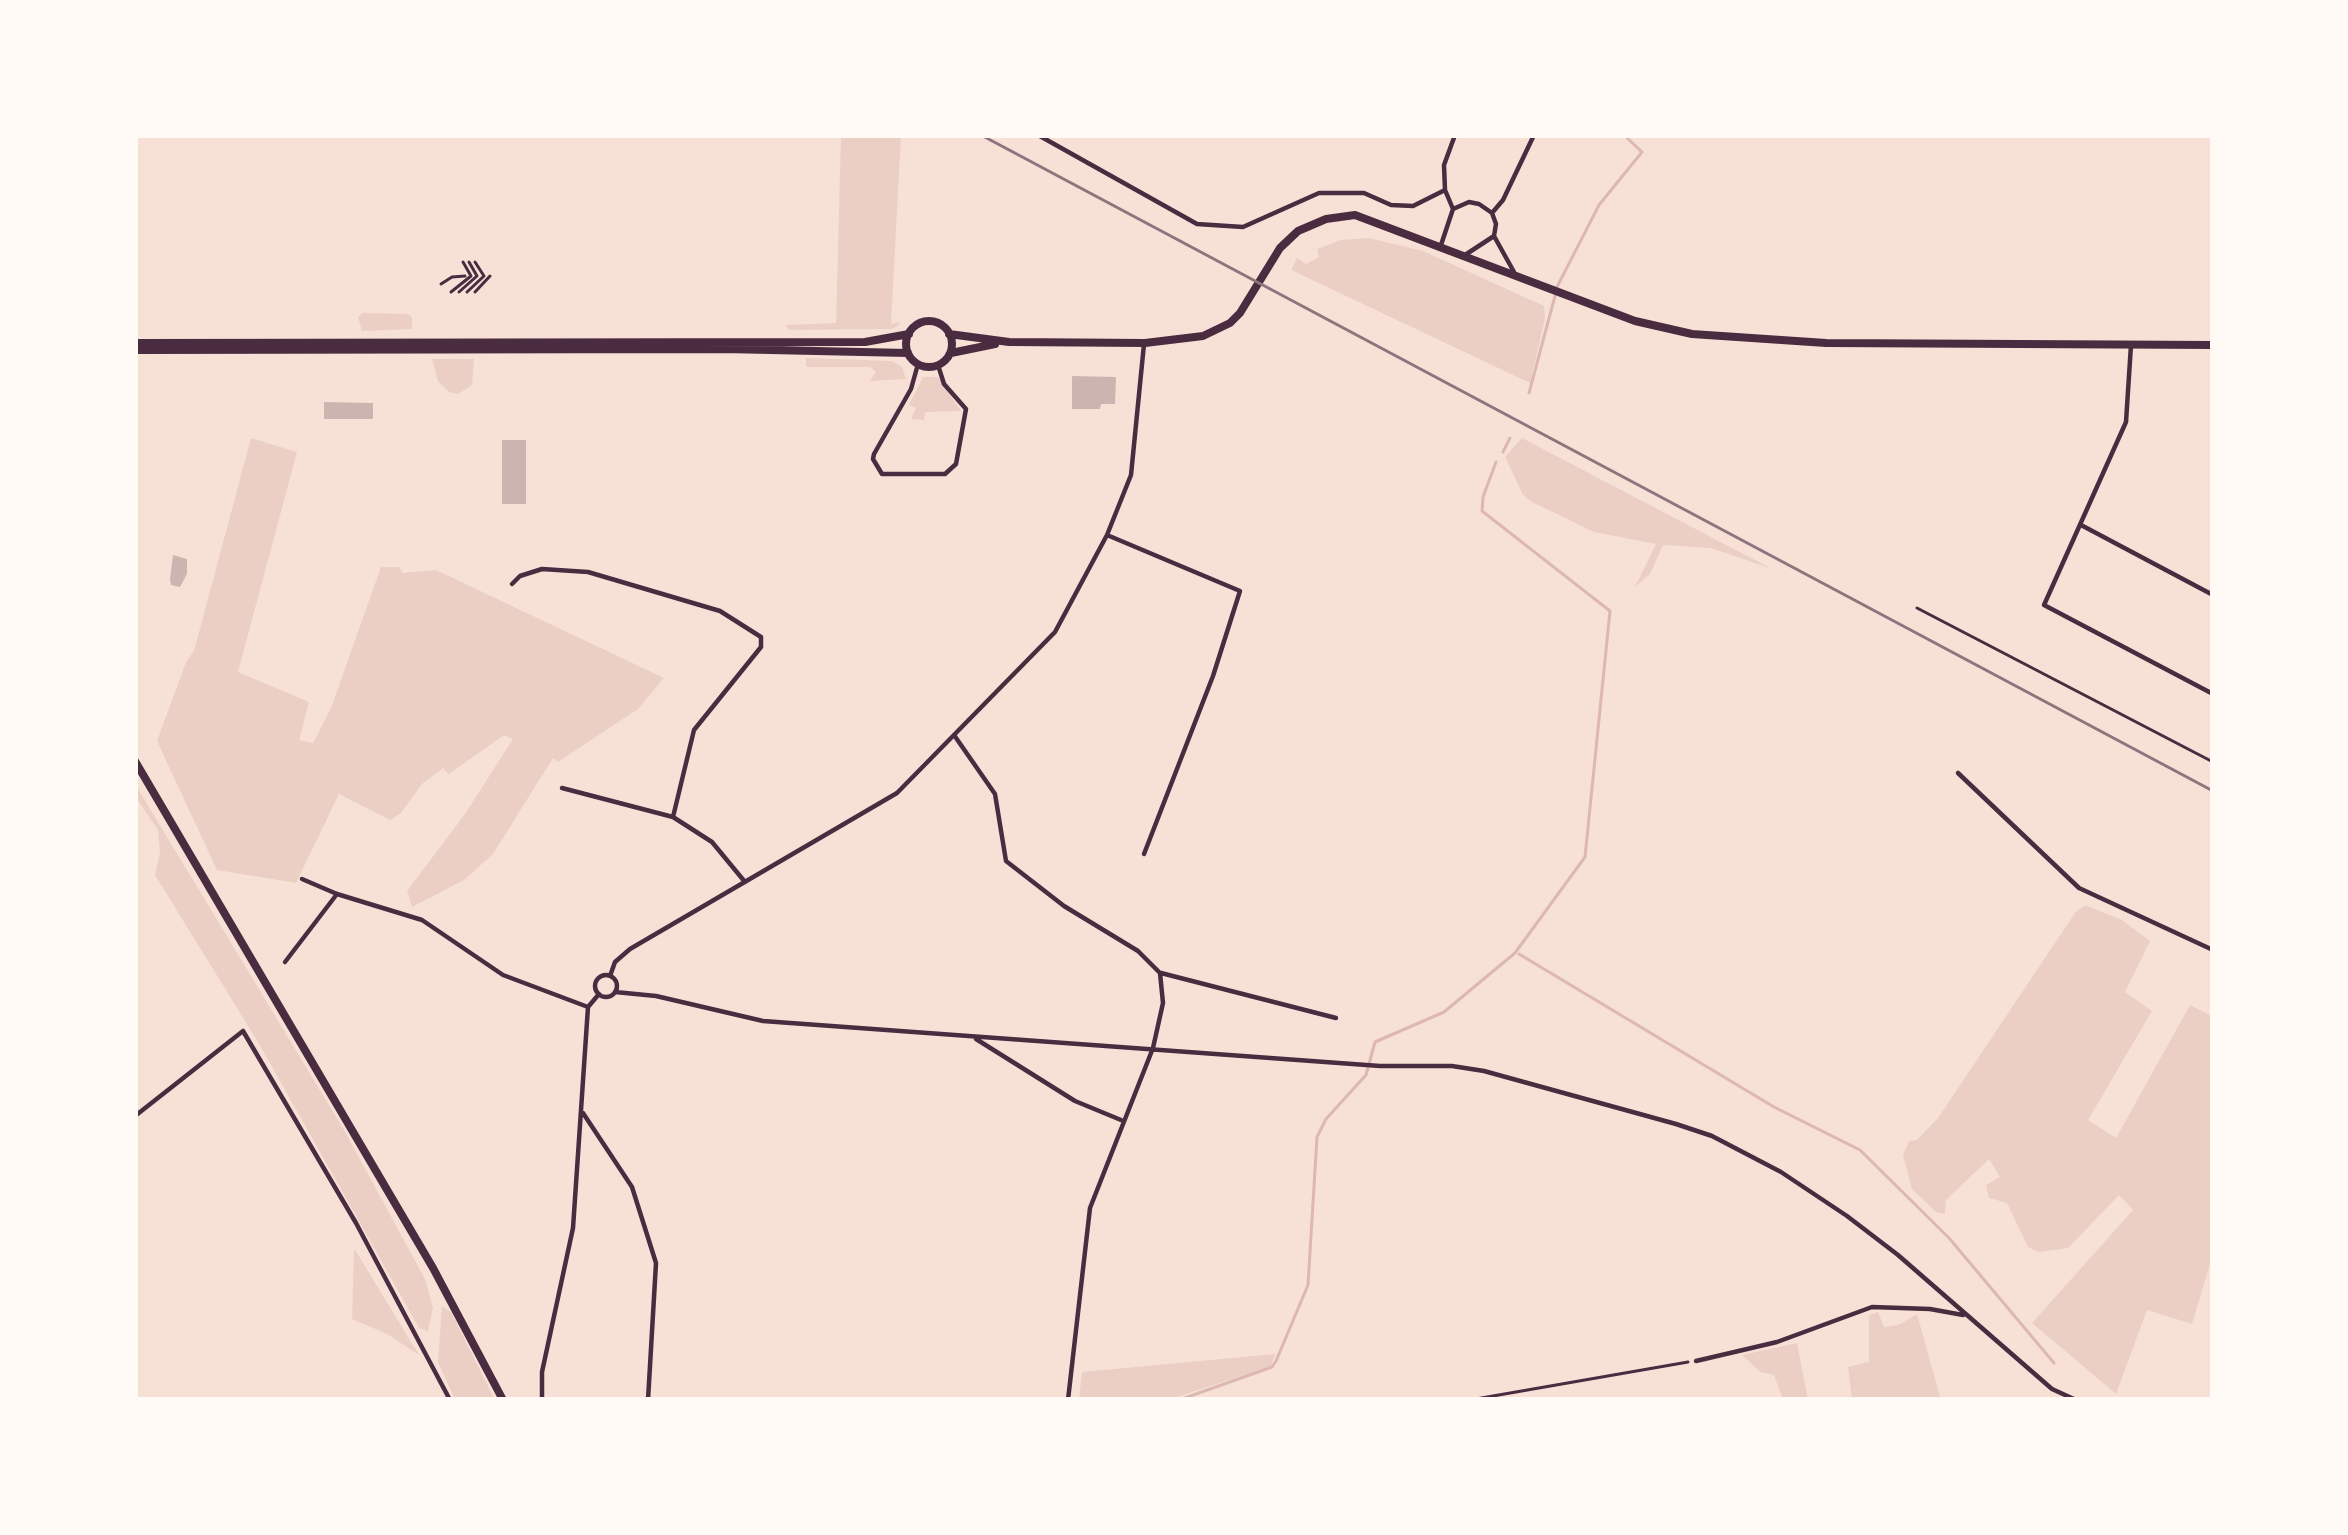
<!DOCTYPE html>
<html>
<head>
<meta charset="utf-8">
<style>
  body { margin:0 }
  #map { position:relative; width:2348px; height:1535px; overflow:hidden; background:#f7e1d7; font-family:"Nunito Sans",sans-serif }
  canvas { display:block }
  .frame { position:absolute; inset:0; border:138px solid #fffaf5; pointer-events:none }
</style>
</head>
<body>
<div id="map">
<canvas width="2348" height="1535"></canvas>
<div class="frame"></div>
</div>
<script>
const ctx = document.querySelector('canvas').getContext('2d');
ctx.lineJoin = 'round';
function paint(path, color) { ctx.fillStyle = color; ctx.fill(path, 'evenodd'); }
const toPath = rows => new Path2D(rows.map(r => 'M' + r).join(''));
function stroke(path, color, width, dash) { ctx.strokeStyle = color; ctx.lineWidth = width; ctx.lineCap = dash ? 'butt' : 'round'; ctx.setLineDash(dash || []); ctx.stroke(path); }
paint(toPath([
  [841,135,901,135,891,324,900,322,899,325,892,329,789,330,786,325,836,323],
  [1369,238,1423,251,1544,306,1545,319,1530,383,1291,270,1297,258,1306,264,1319,257,1317,249,1341,240],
  [363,313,408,314,412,317,412,329,362,331,358,317],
  [806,358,892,361,902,367,906,379,870,381,876,372,870,367,806,367],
  [432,359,474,359,472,385,458,394,449,392,438,381],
  [923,377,938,377,961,411,925,412,924,420,911,419,916,408,909,405],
  [251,438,297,452,238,672,309,702,299,740,313,743,331,708,381,567,399,567,403,573,436,570,664,678,638,709,558,762,553,758,493,854,464,880,412,907,407,891,465,814,513,739,504,735,449,774,443,768,422,784,401,813,390,820,339,794,296,883,217,870,157,741,186,662,194,651],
  [1522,438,1772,569,1711,548,1663,545,1650,574,1635,587,1656,544,1594,532,1532,502,1523,495,1505,457],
  [135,784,344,1130,425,1279,433,1308,428,1331,419,1328,409,1310,258,1042,155,875,160,852,158,830,135,796],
  [2085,905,2122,920,2150,941,2125,992,2152,1011,2088,1120,2116,1138,2190,1005,2213,1017,2213,1254,2192,1324,2147,1310,2116,1394,2032,1323,2133,1210,2119,1195,2068,1248,2039,1252,2028,1247,2007,1203,1989,1198,1986,1185,2000,1177,1989,1159,1946,1200,1945,1214,1936,1212,1912,1189,1903,1155,1909,1141,1917,1140,1938,1118,2075,913],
  [354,1248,419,1355,387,1334,352,1319],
  [442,1306,451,1312,495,1400,455,1400,438,1362],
  [1878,1312,1884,1327,1898,1325,1917,1314,1941,1400,1852,1400,1848,1367,1869,1362,1869,1315],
  [1797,1343,1808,1400,1783,1400,1774,1375,1760,1372,1742,1355],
  [1275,1354,1271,1366,1168,1400,1079,1400,1082,1372]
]), '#ebcfc5');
stroke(toPath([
  [1557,287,1599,205,1642,152,1624,135],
  [1529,393,1555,296],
  [1503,452,1510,438],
  [1519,954,1774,1107,1860,1150,1949,1238,2054,1363],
  [1179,1400,1272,1367,1276,1361,1308,1285,1317,1137,1326,1119,1366,1075,1375,1042,1444,1012,1515,953,1585,857,1610,611,1482,511,1483,497,1496,462]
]), '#dcb8b0', 3);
paint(toPath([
  [1072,376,1116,377,1115,404,1101,404,1100,409,1072,409],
  [324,402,373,403,373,419,324,419],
  [502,440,526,440,526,504,502,504],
  [173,555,187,559,187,574,180,587,171,585,170,579]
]), '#ccb4b1');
stroke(toPath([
  [1917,608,2213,762],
  [1470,1400,1688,1362]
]), '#4a2c40', 3);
stroke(toPath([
  [441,284,452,277,465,276],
  [451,292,471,276,463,262],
  [459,292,477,276,469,262],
  [467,292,484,276,475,262],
  [475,292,490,276]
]), '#4a2c40', 3);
stroke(toPath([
  [1038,135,1197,224,1243,227,1319,193,1364,193,1391,205,1413,206,1445,190],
  [1453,209,1445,190,1444,165,1455,135],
  [1492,213,1503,200,1534,135],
  [1494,236,1514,272],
  [1441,245,1453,209,1469,202,1479,204,1492,213,1496,224,1494,236,1465,255],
  [2131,345,2126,422,2044,605,2213,694],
  [918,364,911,389,874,454,873,459,882,474,945,474,956,464,966,409,944,384,938,365],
  [2081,525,2213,595],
  [1107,535,1240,591,1213,676,1144,854],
  [512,584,520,576,542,569,588,572,720,611,761,637,761,647,694,730,673,817],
  [954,735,995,794,1006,861,1064,906,1138,951,1160,973,1163,1003,1153,1048,1090,1208,1068,1400],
  [1958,773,2079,888,2213,950],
  [562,788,673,817,712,842,745,882],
  [302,879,337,894,422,920,503,975,588,1007],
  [285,962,337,894],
  [1161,973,1336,1018],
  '595 986a11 11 0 1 1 22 0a11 11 0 1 1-22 0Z',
  [610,976,615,962,630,949,897,793,1055,632,1107,535,1131,475,1144,344],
  [615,992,656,996,763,1021,1380,1066,1452,1066,1484,1071,1676,1124,1712,1136,1781,1172,1847,1216,1898,1255,2052,1389,2076,1400],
  [976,1039,1075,1101,1121,1120],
  [583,1113,632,1187,656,1263,648,1400],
  [135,1116,243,1031,356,1223,450,1400],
  [1696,1361,1777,1342,1872,1307,1930,1309,1963,1315],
  [542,1400,542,1372,573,1228,588,1007,599,994]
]), '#4a2c40', 4.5);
stroke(toPath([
  '906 344a23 23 0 1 1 46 0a23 23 0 1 1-46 0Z',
  [949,334,1009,342,1145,343,1203,336,1230,323,1240,313,1280,248,1298,231,1326,219,1355,215,1635,321,1692,334,1826,343,2213,345],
  [135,343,865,342,909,334],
  [135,350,724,349,908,353],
  [951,353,995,344]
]), '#4a2c40', 8);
stroke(toPath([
  [135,761,433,1268,503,1400]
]), '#4a2c40', 8);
stroke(toPath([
  [981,135,2213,791]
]), '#8f747c', 3);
</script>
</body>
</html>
